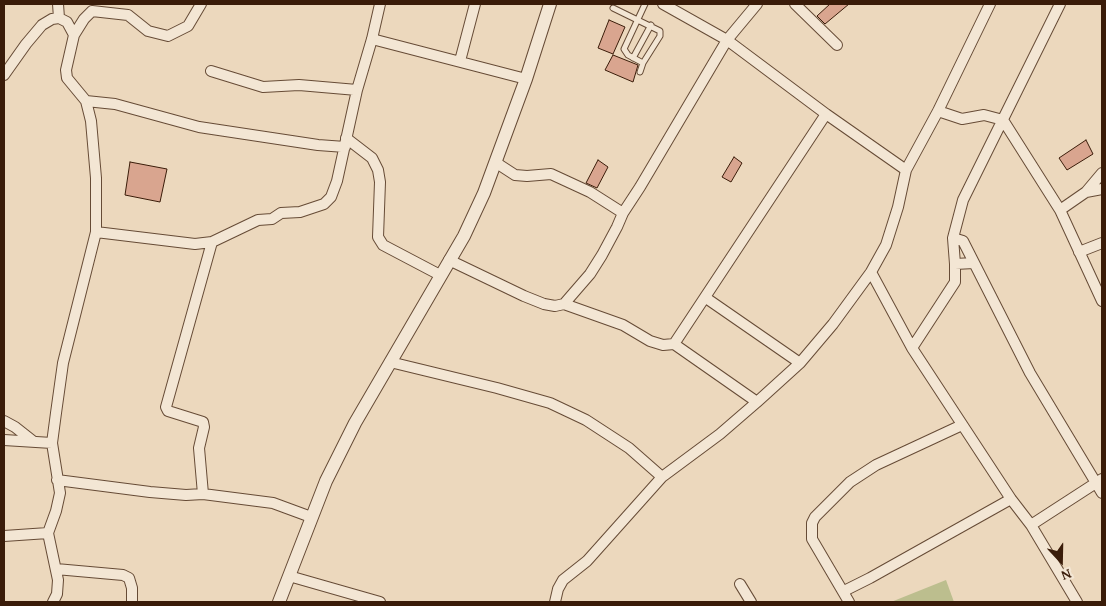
<!DOCTYPE html>
<html>
<head>
<meta charset="utf-8">
<style>
  body { margin:0 }
  #map { position:relative; width:1106px; height:606px; overflow:hidden; background:#ecd8bd; font-family:"Gentium Book Plus",serif }
  canvas { display:block }
  .frame { position:absolute; inset:0; border:5px solid #3a1c09; pointer-events:none }
  .north { position:absolute; left:1036px; top:536px; width:50px; height:50px; -webkit-text-stroke:4px #f3e6d4; paint-order:stroke; rotate:159deg; font-size:14px; font-weight:700; line-height:20px; text-align:center; color:#3a1c09 }
  .north::after { content:''; display:block; margin:auto; width:18px; height:22px; background:#3a1c09; clip-path:polygon(50% 0,100% 100%,50% 72%,0 100%) }
</style>
</head>
<body>
<div id="map">
<canvas width="1106" height="606"></canvas>
<div class="frame"></div>
<div class="north">N</div>
</div>
<script>
const ctx = document.querySelector('canvas').getContext('2d');
ctx.lineJoin = 'round';
function paint(path, color) { ctx.fillStyle = color; ctx.fill(path, 'evenodd'); }
const toPath = rows => new Path2D(rows.map(r => 'M' + r).join(''));
function stroke(path, color, width, dash) { ctx.strokeStyle = color; ctx.lineWidth = width; ctx.lineCap = dash ? 'butt' : 'round'; ctx.setLineDash(dash || []); ctx.stroke(path); }
paint(toPath([
  [946,580,954,602,891,602]
]), '#bcbe8e');
const building = toPath([
  [830,4,849,4,825,24,817,16,830,4],
  [609,20,625,27,613,54,598,48,609,20],
  [613,55,638,65,633,82,605,70,613,55],
  [1086,140,1093,154,1067,170,1059,158,1086,140],
  [734,157,742,163,731,182,722,177,734,157],
  [598,160,608,167,597,188,586,183,598,160],
  [130,162,167,169,160,202,125,195,130,162]
]);
paint(building, '#d9a58f');
stroke(building, '#3a1c09', 1);
const service = toPath([
  [613,8,660,31,660,36,643,63,640,72],
  [633,58,651,25],
  [643,63,628,55,624,49,645,4]
]);
const minor = toPath([
  [58,4,59,18],
  [663,4,727,40,826,114,906,170],
  [795,4,837,45],
  [372,39,526,79],
  [460,61,475,4],
  [211,71,263,87,299,85,357,90],
  [4,75,26,44,42,25,52,19,59,18,67,22,74,35],
  [86,101,115,104,199,127,318,145,345,147],
  [938,111,962,119,984,115,1003,120,1060,210,1102,301],
  [346,138,372,158,378,170,380,182,378,237,383,245,440,275],
  [495,162,515,175,527,176,551,174,590,192,623,213],
  [1086,192,1102,173],
  [1060,210,1086,192,1102,189],
  [96,232,195,244,212,242,258,220,272,219,281,213,300,212,324,204,331,197,337,181,357,90,372,39,380,4],
  [953,238,963,241,1030,373,1102,493],
  [1079,252,1102,243],
  [449,260,524,296,544,304,555,306,564,304,623,325,650,341,663,345,674,344,757,402],
  [955,264,953,238,963,200,1060,4],
  [871,272,912,348,1011,499,1031,525,1077,602],
  [706,298,800,363],
  [564,304,590,274,602,255,617,227,623,213,640,187,727,40,757,4],
  [674,344,826,114],
  [912,348,955,282,955,264,974,263],
  [390,362,497,388,550,403,586,420,629,448,662,477],
  [4,421,15,427,34,442],
  [4,440,52,443],
  [57,480,150,492,186,495,203,494,273,503,311,517],
  [203,494,199,448,204,427,203,422,168,411,166,407,212,242],
  [1031,525,1102,479],
  [48,533,58,580,57,594,53,602],
  [4,536,48,533,56,511,60,493,52,443,56,413,63,363,96,232,96,178,91,121,86,101,67,78,66,70,74,35,84,19,92,11,128,15,148,31,168,36,188,26,201,4],
  [56,569,123,575,129,578,132,588,132,602],
  [289,576,380,602],
  [740,584,751,602],
  [844,591,870,578,1011,499],
  [555,602,558,589,563,580,587,561,662,477,720,434,757,402,800,363,833,324,871,272,886,245,898,207,906,170,938,111,990,4],
  [849,602,812,539,812,523,815,517,850,482,876,465,962,425]
]);
const tertiary = toPath([
  [279,602,326,481,355,423,464,236,484,193,526,79,550,4]
]);
stroke(service, '#664b36', 7);
stroke(minor, '#664b36', 12);
stroke(tertiary, '#664b36', 14);
stroke(service, '#f3e6d4', 5);
stroke(minor, '#f3e6d4', 10);
stroke(tertiary, '#f3e6d4', 12);
</script>
</body>
</html>
